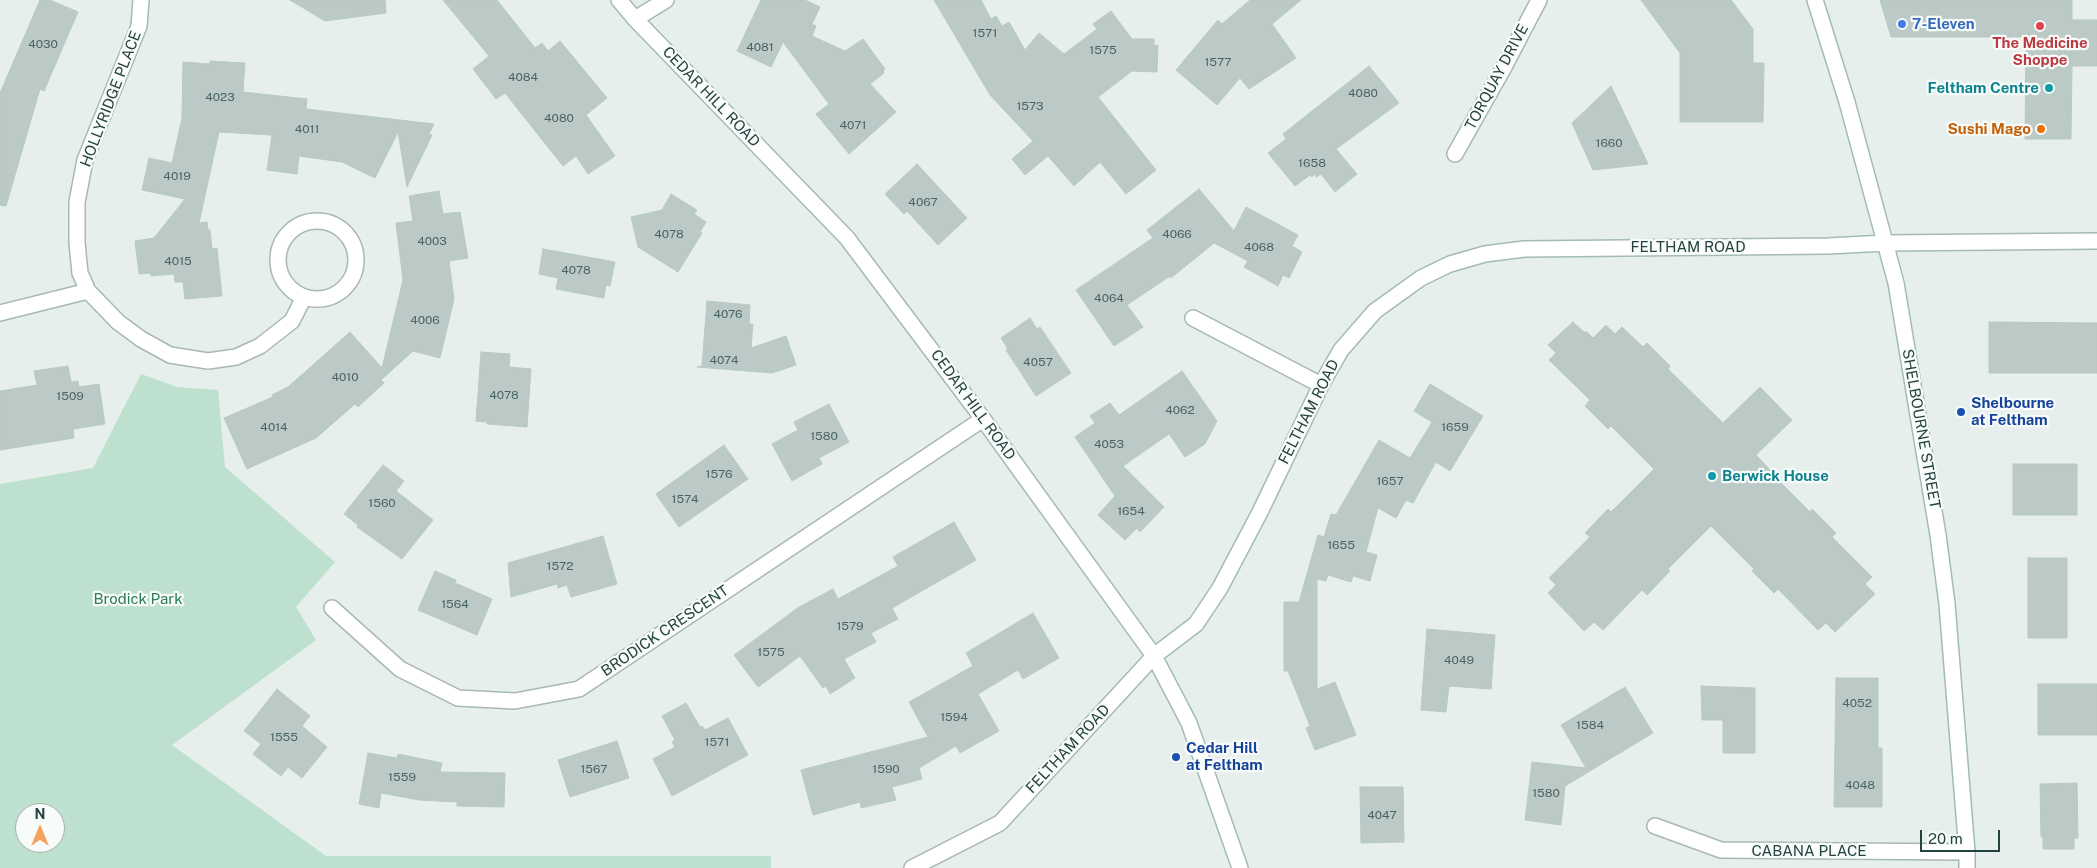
<!DOCTYPE html>
<html>
<head>
<meta charset="utf-8">
<style>
  body { margin:0 }
  #map { position:relative; width:2097px; height:868px; overflow:hidden; background:#e6efec; font-family:"Public Sans",sans-serif }
  canvas { display:block }
  .north { position:absolute; left:15px; top:803px; width:50px; height:50px; box-sizing:border-box; background:#f7fbf9; border:1px solid #a3b1af; border-radius:50%; rotate:0deg; font-size:14px; font-weight:700; line-height:20px; text-align:center; color:#24423f }
  .north::after { content:''; display:block; margin:auto; width:18px; height:22px; background:#f5a05d; clip-path:polygon(50% 0,100% 100%,50% 72%,0 100%) }
  .scale { position:absolute; left:1920px; top:830px; width:80px; height:22px; box-sizing:border-box; border:2px solid #24423f; border-top:0; padding-left:6px; font-size:15px; line-height:18px; white-space:nowrap; color:#24423f; -webkit-text-stroke:4px #f7fbf9; paint-order:stroke }
</style>
</head>
<body>
<div id="map">
<canvas width="2097" height="868"></canvas>
<div class="north">N</div>
<div class="scale">20 m</div>
</div>
<script>
const ctx = document.querySelector('canvas').getContext('2d');
ctx.lineJoin = 'round';
function paint(path, color) { ctx.fillStyle = color; ctx.fill(path, 'evenodd'); }
const toPath = rows => new Path2D(rows.map(r => 'M' + r).join(''));
function stroke(path, color, width, dash) { ctx.strokeStyle = color; ctx.lineWidth = width; ctx.lineCap = dash ? 'butt' : 'round'; ctx.setLineDash(dash || []); ctx.stroke(path); }
function label(font, color, halo, rows, align = 'center') {
  ctx.font = font + ' "Public Sans",sans-serif'; ctx.lineWidth = 4.5; ctx.setLineDash([]); ctx.textBaseline = 'middle'; ctx.strokeStyle = halo; ctx.fillStyle = color; for (const [text, x, y, turn = 0] of rows) {
    ctx.save(); ctx.translate(x, y); ctx.rotate((+turn || 0) * Math.PI / 180); ctx.textAlign = isNaN(turn) ? turn : align; if (halo) ctx.strokeText(text, 0, 0); ctx.fillText(text, 0, 0); ctx.restore();
  }
}
paint(toPath([
  [141,374,177,387,218,390,225,467,335,562,296,607,316,640,172,745,326,856,771,856,771,868,0,868,0,484,93,468],
  [25,813,55,813,55,843,25,843]
]), '#bee0ce');
const building = toPath([
  [40,0,50,0,78,12,44,91,40,89,6,206,0,205,0,93,40,0],
  [290,0,385,0,386,13,325,21,290,0],
  [443,0,497,0,535,48,542,43,548,51,560,41,607,98,586,115,615,156,588,174,576,156,563,166,505,93,496,99,473,69,489,56,443,0],
  [761,0,805,0,820,7,812,24,816,26,812,36,845,51,863,39,885,69,883,71,884,73,870,84,896,112,849,154,816,114,829,104,783,42,771,67,737,51,761,0],
  [934,0,981,0,991,19,996,16,1002,26,1009,22,1025,50,1039,33,1064,54,1097,29,1093,24,1111,11,1132,39,1154,39,1154,46,1158,45,1157,72,1132,71,1098,97,1156,170,1126,194,1100,162,1074,186,1048,156,1025,175,1012,159,1033,141,990,95,934,0],
  [1250,0,1301,0,1272,24,1296,58,1249,89,1240,78,1217,105,1176,70,1218,20,1222,24,1250,0],
  [1641,0,1731,0,1753,29,1753,63,1764,63,1763,122,1680,122,1680,53,1641,0],
  [1880,0,2072,0,2072,20,2097,20,2097,66,2072,66,2071,139,2025,139,2026,37,1891,37,1880,0],
  [210,61,245,63,243,92,307,99,306,109,434,124,429,134,432,135,407,187,398,132,375,178,342,162,299,156,297,174,267,170,272,135,219,132,199,223,207,222,208,230,210,230,212,249,217,248,222,296,185,299,183,282,175,282,174,274,151,276,151,273,139,274,135,241,154,238,185,199,142,190,149,158,172,163,182,118,183,62,210,64,210,61],
  [1369,66,1399,103,1336,149,1357,174,1335,192,1321,174,1316,177,1315,174,1312,177,1310,175,1295,186,1268,153,1286,139,1283,134,1369,66],
  [1611,86,1648,164,1593,170,1572,123,1611,86],
  [917,164,967,218,938,245,907,211,904,214,885,194,917,164],
  [1199,189,1234,231,1246,207,1298,235,1292,246,1302,252,1289,278,1283,275,1278,286,1244,267,1248,261,1214,243,1171,278,1170,276,1127,305,1143,327,1114,346,1076,290,1153,238,1147,230,1199,189],
  [439,191,443,214,460,212,468,258,449,261,454,299,440,358,413,351,381,380,384,383,358,407,355,404,316,438,247,469,224,418,273,397,272,395,288,387,350,332,382,368,403,280,396,223,413,221,409,196,439,191],
  [671,194,697,210,694,214,706,222,700,232,702,233,678,272,638,247,631,217,662,210,671,194],
  [543,249,615,262,610,286,606,285,604,298,556,289,558,278,539,274,543,249],
  [707,301,750,305,749,324,753,324,751,348,786,336,796,365,772,373,697,367,702,366,707,301],
  [1030,318,1037,329,1040,327,1071,373,1036,396,1006,350,1008,349,1001,338,1030,318],
  [1573,322,1585,333,1586,331,1593,338,1606,325,1615,334,1622,327,1643,347,1647,343,1670,366,1668,369,1723,423,1760,387,1792,420,1756,455,1775,475,1774,476,1810,512,1812,509,1836,533,1832,537,1872,577,1865,584,1875,594,1835,632,1826,623,1818,630,1778,589,1774,593,1752,571,1754,569,1711,526,1668,569,1670,571,1647,595,1642,590,1603,630,1594,622,1584,631,1548,593,1556,585,1549,578,1590,537,1585,533,1608,509,1611,512,1654,469,1611,426,1608,429,1585,406,1590,400,1549,360,1556,353,1548,345,1573,322],
  [1989,322,2097,323,2097,373,1989,373,1989,322],
  [481,352,510,354,509,367,531,369,527,427,487,424,487,422,476,421,481,352],
  [68,366,71,382,78,381,79,387,99,384,105,424,73,429,74,438,0,450,0,391,37,385,34,371,68,366],
  [1182,371,1217,421,1205,444,1185,457,1169,434,1123,466,1164,507,1140,532,1137,528,1125,540,1098,515,1115,496,1075,437,1095,423,1090,416,1110,403,1119,415,1182,371],
  [1430,384,1483,416,1450,471,1436,462,1413,503,1406,500,1396,518,1378,508,1366,552,1377,555,1370,581,1353,576,1351,582,1328,575,1326,581,1317,579,1317,689,1335,682,1356,735,1315,750,1306,728,1310,726,1288,671,1284,671,1284,602,1299,602,1318,535,1324,537,1331,514,1336,515,1379,440,1410,458,1432,422,1414,411,1430,384],
  [829,404,849,442,819,458,822,464,792,481,772,444,798,430,794,422,829,404],
  [724,445,748,479,679,527,656,494,724,445],
  [2013,464,2077,464,2077,515,2013,515,2013,464],
  [383,465,404,481,396,491,433,520,402,559,357,527,358,525,344,514,383,465],
  [954,522,976,560,892,608,898,619,871,633,876,642,844,659,855,678,830,694,826,686,823,688,800,656,758,687,734,655,799,607,833,589,838,599,898,566,893,557,954,522],
  [603,536,617,584,571,597,567,585,558,588,557,584,511,597,508,563,603,536],
  [2028,558,2067,558,2067,638,2028,638,2028,558],
  [435,571,456,580,455,583,492,599,477,635,418,610,435,571],
  [1033,613,1059,658,1023,679,1018,670,978,694,999,731,960,753,956,746,919,768,922,779,892,787,896,800,861,808,860,802,813,815,801,770,928,737,909,702,973,666,966,653,1033,613],
  [1427,629,1495,635,1491,689,1449,686,1446,712,1421,710,1427,629],
  [1836,678,1878,678,1878,748,1882,748,1882,807,1834,807,1836,678],
  [2038,684,2097,684,2097,735,2038,735,2038,684],
  [1701,686,1755,688,1755,753,1723,753,1723,720,1702,720,1701,686],
  [1625,687,1653,733,1565,786,1561,825,1525,820,1532,762,1586,768,1561,725,1625,687],
  [277,689,310,716,302,726,327,747,302,778,288,767,281,776,253,754,261,744,244,731,277,689],
  [686,703,700,727,702,726,705,730,728,718,748,755,672,796,653,759,675,747,672,742,675,740,662,716,686,703],
  [617,741,629,778,570,797,558,760,617,741],
  [368,753,397,758,398,754,442,763,440,772,505,773,504,807,457,806,457,802,419,800,381,793,379,808,359,804,368,753],
  [2077,783,2078,838,2074,838,2074,849,2043,849,2043,837,2041,837,2040,784,2077,783],
  [1360,787,1403,787,1404,842,1361,843,1360,787]
]);
paint(building, '#bbcac6');
stroke(building, '#b8c9c5', 1);
const street = toPath([
  [141,0,139,26,85,160,77,202,77,243,80,273,88,291,118,322,141,339,170,355,208,361,236,357,260,346,292,321,304,297],
  [635,19,666,0],
  [1455,154,1504,67,1539,0],
  '278 260a39 39 0 1 1 78 0a39 39 0 1 1-78 0Z',
  [0,313,88,291],
  [1193,318,1321,385],
  [332,608,400,669,458,698,515,701,579,689,983,419],
  [1655,826,1721,850,1967,852],
  [912,868,1000,823,1154,656]
]);
const secondary = toPath([
  [619,0,635,19,847,238,983,419,1154,656,1189,723,1240,868],
  [1815,0,1847,102,1896,283,1938,535,1947,604,1967,852,1967,868],
  [1154,656,1196,624,1220,588,1260,512,1321,385,1341,350,1375,311,1421,278,1450,264,1485,254,1524,249,1828,246,1886,243,2097,241]
]);
stroke(street, '#a8b8b5', 18);
stroke(secondary, '#a3bbb7', 18);
stroke(street, '#fff', 15);
stroke(secondary, '#fff', 15);
for (const [x, y, r, color] of [
  [1902,24,5,"#3f7fe0"],
  [2040,26,5,"#e0444e"],
  [2049,88,5,"#0f9aa8"],
  [2041,129,5,"#e8710a"],
  [1961,412,5,"#1a4fb4"],
  [1712,476,5,"#0f9aa8"],
  [1176,757,5,"#1a4fb4"]
]) { const dot = new Path2D(); dot.arc(x, y, r, 0, 2 * Math.PI); ctx.fillStyle = color; ctx.fill(dot); stroke(dot, '#f7fbf9', 2); }
label('12px', '#4a6461', null, [
  ["1571",985,33],
  ["4030",43,44],
  ["4081",760,47],
  ["1575",1103,50],
  ["1577",1218,62],
  ["4084",523,77],
  ["4080",1363,93],
  ["4023",220,97],
  ["1573",1030,106],
  ["4080",559,118],
  ["4071",853,125],
  ["4011",307,129],
  ["1660",1609,143],
  ["1658",1312,163],
  ["4019",177,176],
  ["4067",923,202],
  ["4078",669,234],
  ["4066",1177,234],
  ["4003",432,241],
  ["4068",1259,247],
  ["4015",178,261],
  ["4078",576,270],
  ["4064",1109,298],
  ["4076",728,314],
  ["4006",425,320],
  ["4074",724,360],
  ["4057",1038,362],
  ["4010",345,377],
  ["4078",504,395],
  ["1509",70,396],
  ["4062",1180,410],
  ["4014",274,427],
  ["1659",1455,427],
  ["1580",824,436],
  ["4053",1109,444],
  ["1576",719,474],
  ["1657",1390,481],
  ["1574",685,499],
  ["1560",382,503],
  ["1654",1131,511],
  ["1655",1341,545],
  ["1572",560,566],
  ["1564",455,604],
  ["1579",850,626],
  ["1575",771,652],
  ["4049",1459,660],
  ["4052",1857,703],
  ["1594",954,717],
  ["1584",1590,725],
  ["1555",284,737],
  ["1571",717,742],
  ["1567",594,769],
  ["1590",886,769],
  ["1559",402,777],
  ["4048",1860,785],
  ["1580",1546,793],
  ["4047",1382,815]
]);
label('bold 15px', '#366cbe', '#f7fbf9', [
  ["7-Eleven",1912,24]
], 'left');
label('bold 15px', '#be3a42', '#f7fbf9', [
  ["The Medicine",2040,43],
  ["Shoppe",2040,60]
]);
label('15px', '#24423f', '#f7fbf9', [
  ["TORQUAY DRIVE",1497,77,-62],
  ["CEDAR HILL ROAD",711,97,46],
  ["HOLLYRIDGE PLACE",111,99,-69],
  ["FELTHAM ROAD",1688,247],
  ["CEDAR HILL ROAD",973,405,54],
  ["FELTHAM ROAD",1309,412,-63],
  ["SHELBOURNE STREET",1921,429,80],
  ["BRODICK CRESCENT",665,631,-34],
  ["FELTHAM ROAD",1068,749,-47],
  ["CABANA PLACE",1809,851]
]);
label('bold 15px', '#0d838f', '#f7fbf9', [
  ["Feltham Centre",2039,88],
  ["Berwick House",1722,476,"left"]
], 'right');
label('bold 15px', '#c56008', '#f7fbf9', [
  ["Sushi Mago",2031,129]
], 'right');
label('bold 15px', '#164399', '#f7fbf9', [
  ["Shelbourne",1971,403],
  ["at Feltham",1971,420],
  ["Cedar Hill",1186,748],
  ["at Feltham",1186,765]
], 'left');
label('15px', '#2c7a59', '#f7fbf9', [
  ["Brodick Park",138,599]
]);
</script>
</body>
</html>
